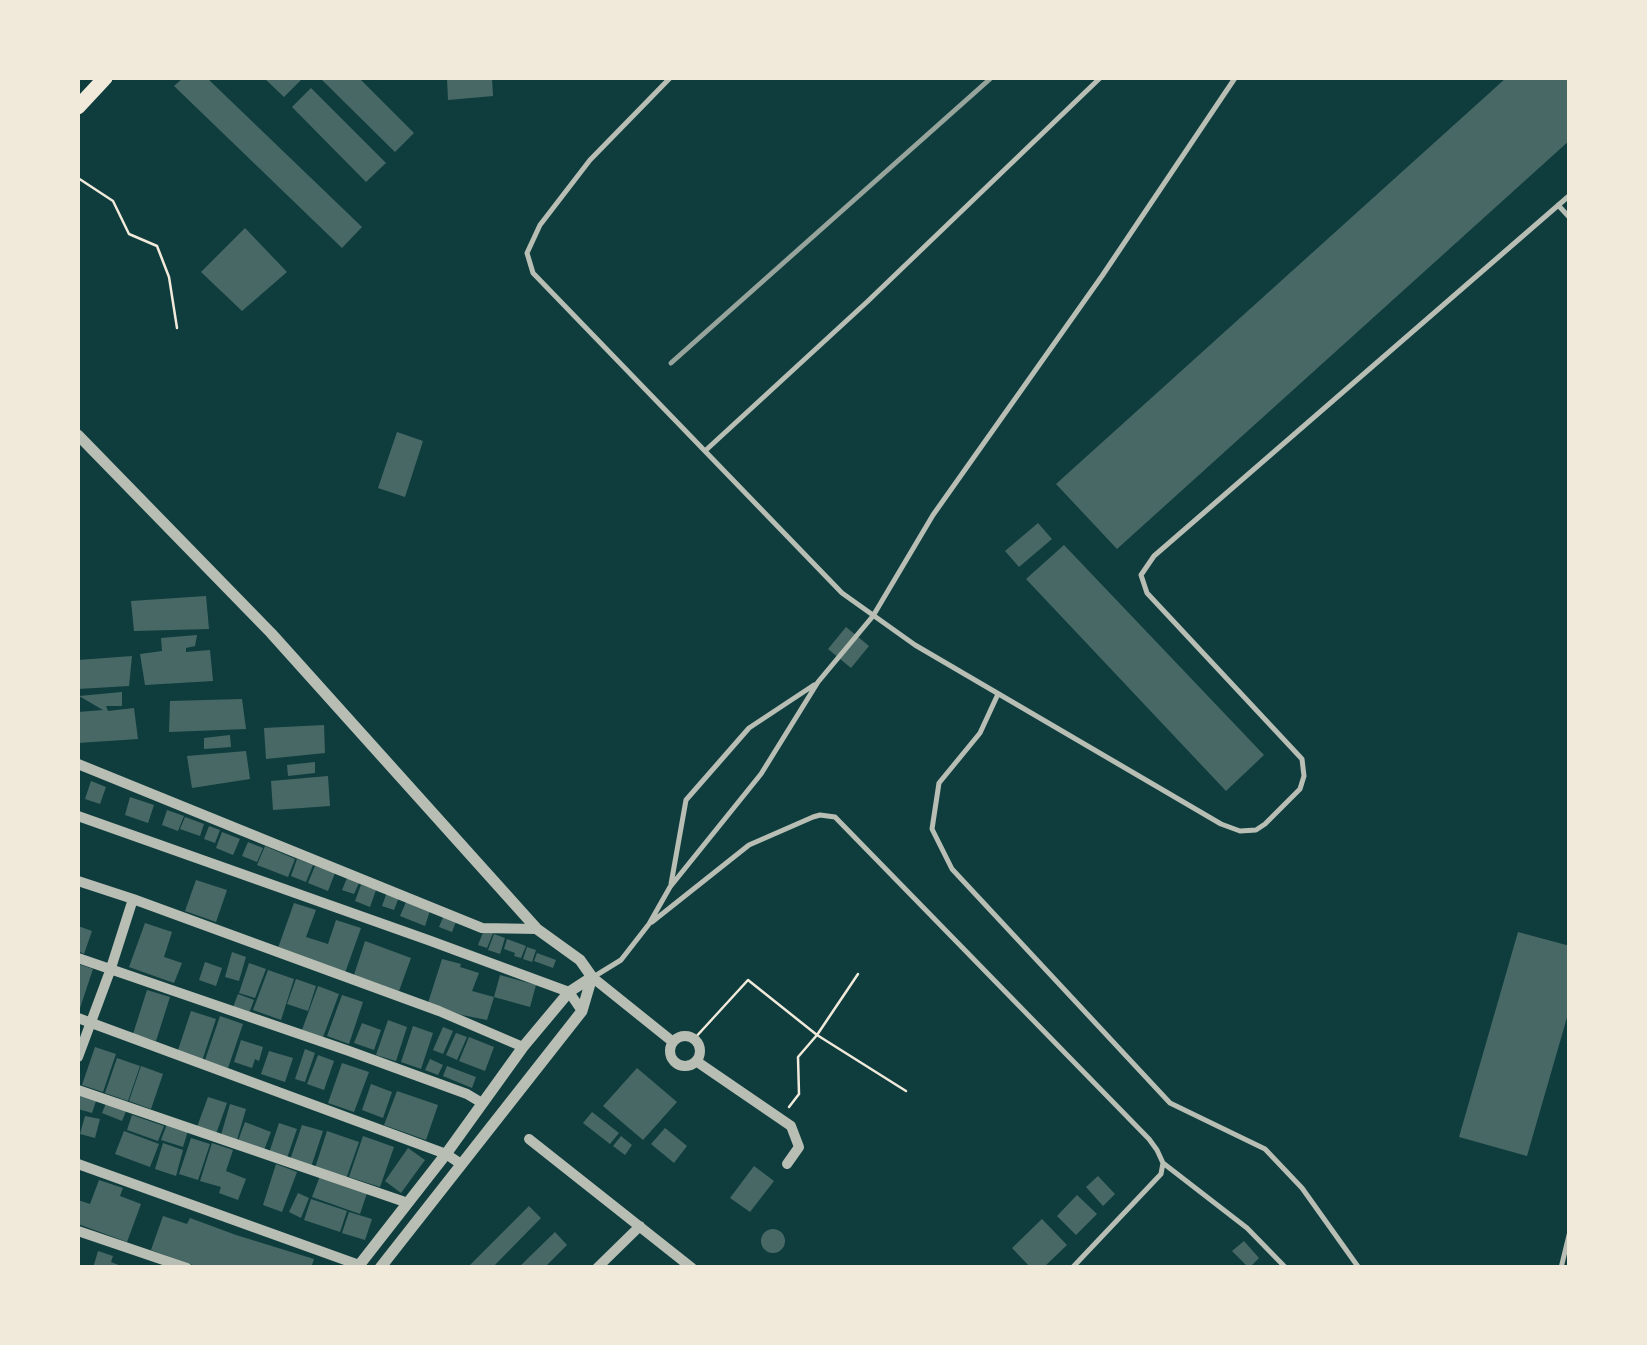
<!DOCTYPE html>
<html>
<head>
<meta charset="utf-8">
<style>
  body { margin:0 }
  #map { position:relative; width:1647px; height:1345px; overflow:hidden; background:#0f3d3e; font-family:"Open Sans",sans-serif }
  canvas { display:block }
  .frame { position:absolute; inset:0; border:80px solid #f1e9da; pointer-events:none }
</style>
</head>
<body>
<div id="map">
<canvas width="1647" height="1345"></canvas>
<div class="frame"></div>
</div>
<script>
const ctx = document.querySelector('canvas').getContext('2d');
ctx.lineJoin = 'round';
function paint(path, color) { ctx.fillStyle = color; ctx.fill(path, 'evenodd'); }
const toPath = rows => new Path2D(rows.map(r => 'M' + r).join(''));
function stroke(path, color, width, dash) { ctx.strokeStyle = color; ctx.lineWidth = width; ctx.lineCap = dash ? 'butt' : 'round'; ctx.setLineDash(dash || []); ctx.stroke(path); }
paint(toPath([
  [183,78,207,78,362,227,342,248,174,86],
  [264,78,303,78,284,97],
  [320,78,359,78,414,133,395,152],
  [447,78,492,78,493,96,448,100],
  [1506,78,1570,78,1570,140,1117,549,1056,484],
  [311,88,386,163,366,182,292,107],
  [245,228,287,272,242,311,201,272],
  [397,432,423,441,405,497,378,488],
  [1038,523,1052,539,1019,567,1005,551],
  [1064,545,1264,755,1226,791,1026,579],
  [206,596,209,629,134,631,131,601],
  [846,627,869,646,851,668,828,649],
  [197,635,195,646,186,648,186,652,210,650,213,681,145,685,140,654,162,651,161,638],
  [132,656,129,686,78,689,78,660],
  [122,692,122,706,106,706,108,711,134,708,138,739,78,743,78,712,103,710,79,696],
  [242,699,246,729,169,732,170,701],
  [324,725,325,753,266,759,264,728],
  [230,735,231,747,204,749,204,738],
  [246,751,250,779,192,788,187,756],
  [315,762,315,773,288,776,287,765],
  [328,776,330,806,273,810,271,781],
  [91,781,106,787,100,804,85,799],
  [130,797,154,805,148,823,125,815],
  [167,810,184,816,178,831,162,825],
  [185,817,204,824,200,836,180,829],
  [209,826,220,830,215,843,204,839],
  [222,832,240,839,233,855,216,848],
  [248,842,263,848,257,862,242,856],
  [265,846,295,859,288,877,257,865],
  [297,859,313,865,306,882,291,876],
  [315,866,335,873,328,891,308,883],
  [347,878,359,883,354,894,342,890],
  [196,880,227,890,216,922,185,911],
  [361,885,376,890,370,907,355,901],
  [387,892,399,897,394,910,382,906],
  [406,902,430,911,425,926,400,916],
  [294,903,316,910,306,937,328,944,336,920,361,928,345,973,278,948],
  [444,915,457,919,452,932,439,927],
  [145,923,172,932,164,957,182,963,174,983,129,967],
  [78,926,92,931,84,954,78,951],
  [484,930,493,933,487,948,478,945],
  [1518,932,1570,946,1570,1007,1527,1156,1459,1137],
  [494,934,505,938,500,954,488,950],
  [507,939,526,946,521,958,514,956,515,953,504,949],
  [365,941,411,958,399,991,354,975],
  [527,947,536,950,532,962,523,959],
  [232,952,246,957,239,981,225,977],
  [537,953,556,960,553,968,534,961],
  [442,959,461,964,460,967,479,973,472,991,494,997,487,1020,462,1015,428,1003],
  [205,962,222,968,216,986,199,980],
  [249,963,266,969,255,998,239,993],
  [78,964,93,969,78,1014],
  [268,970,294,979,281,1020,253,1010],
  [500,975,536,985,530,1007,494,997],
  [296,979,316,986,308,1011,287,1004],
  [318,986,339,994,323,1037,302,1030],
  [147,990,170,997,156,1041,133,1034],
  [238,994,254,1000,248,1016,232,1010],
  [342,995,363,1002,349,1044,327,1036],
  [191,1011,216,1019,202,1061,177,1053],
  [220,1016,243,1024,228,1068,205,1060],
  [388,1020,407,1027,396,1061,376,1055],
  [362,1023,381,1030,374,1050,354,1043],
  [413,1026,433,1033,421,1069,401,1062],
  [443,1027,453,1031,443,1054,433,1050],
  [456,1033,467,1037,457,1060,446,1055],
  [469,1037,494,1047,485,1071,459,1061],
  [241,1040,263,1047,259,1061,255,1059,252,1068,234,1062],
  [95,1047,116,1054,103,1092,82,1085],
  [305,1049,315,1053,305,1082,295,1079],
  [269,1051,293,1058,285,1082,261,1074],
  [318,1055,334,1061,324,1090,307,1084],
  [117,1058,140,1066,128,1101,105,1093],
  [430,1059,443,1065,438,1075,425,1070],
  [342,1063,369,1072,354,1112,328,1103],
  [141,1066,163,1074,151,1109,129,1101],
  [447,1066,476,1077,472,1088,443,1076],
  [637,1068,677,1102,643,1140,603,1106],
  [371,1084,392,1092,383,1118,362,1110],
  [397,1091,438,1105,426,1140,384,1125],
  [78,1092,97,1098,92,1113,78,1109],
  [208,1097,227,1103,216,1134,197,1127],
  [107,1101,127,1109,122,1121,102,1113],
  [230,1104,246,1109,237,1140,221,1135],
  [592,1112,619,1133,610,1144,583,1123],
  [132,1115,164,1126,158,1141,127,1130],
  [85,1116,100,1119,95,1138,80,1134],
  [245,1122,271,1132,264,1150,238,1141],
  [279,1123,297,1129,287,1158,269,1153],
  [167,1124,188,1131,183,1147,161,1140],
  [302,1125,323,1131,311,1167,290,1160],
  [665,1128,687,1146,674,1163,651,1144],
  [124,1131,159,1144,150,1167,115,1154],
  [327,1131,359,1142,346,1179,315,1168],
  [363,1136,394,1147,380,1187,349,1177],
  [621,1136,632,1145,625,1155,613,1146],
  [191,1138,210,1144,198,1180,179,1174],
  [163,1143,183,1150,176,1176,155,1169],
  [212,1143,233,1150,226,1171,246,1179,238,1200,219,1193,221,1187,200,1181],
  [408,1148,425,1160,401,1193,385,1181],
  [276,1164,297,1172,282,1212,263,1205],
  [754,1166,774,1181,750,1212,730,1198],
  [320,1176,367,1193,360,1214,312,1197],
  [1098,1176,1115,1194,1103,1206,1086,1187],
  [99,1180,123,1188,120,1196,141,1204,127,1242,78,1224,78,1200,90,1204],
  [298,1193,309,1198,301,1218,289,1212],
  [1077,1195,1097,1214,1076,1235,1057,1216],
  [311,1199,347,1211,340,1232,304,1220],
  [529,1206,541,1218,492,1268,467,1268],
  [349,1212,372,1219,365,1240,342,1233],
  [163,1216,187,1224,190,1218,236,1235,314,1259,311,1268,201,1268,151,1250],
  [1042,1219,1067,1245,1043,1268,1031,1268,1012,1248],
  '761 1241a12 12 0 1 1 24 0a12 12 0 1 1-24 0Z',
  [555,1232,567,1245,544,1268,518,1268],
  [1244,1241,1259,1258,1249,1268,1232,1251],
  [98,1251,113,1256,111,1262,126,1268,93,1268]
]), '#486865');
stroke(toPath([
  [78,178,113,201,129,234,157,246,169,277,177,328],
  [694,1039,748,980,817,1035,858,974],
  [789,1107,799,1094,798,1057,817,1035,906,1091]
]), '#f1e9da', 2.5);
stroke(toPath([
  [670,78,590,160,540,225,527,253,533,273,842,593,915,645,1221,824,1240,831,1256,830,1265,824,1300,789,1304,776,1302,759,1147,593,1141,575,1154,556,1570,195],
  [1558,205,1570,218],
  [706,450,868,301,1100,78],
  [998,694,980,733,939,783,932,829,952,869,1170,1103,1265,1149,1302,1188,1359,1268],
  [671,884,686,800,749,728,814,685],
  [652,922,749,845,813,817,820,815,835,817,1149,1139,1157,1150,1163,1163,1161,1174,1072,1268],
  [595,976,621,960,649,924,670,887,761,774,818,682,873,616,933,515,1102,276,1235,78],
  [1163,1163,1247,1228,1286,1268],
  [1561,1268,1570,1231]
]), '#b8beb3', 5);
stroke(toPath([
  [78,764,482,928,537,929],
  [78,816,428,940,569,992,582,1011],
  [78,881,133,899],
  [78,958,349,1051,467,1094,482,1103],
  [592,977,673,1042],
  [78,1018,446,1154,461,1164],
  '670 1051a15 15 0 1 1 30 0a15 15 0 1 1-30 0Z',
  [78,1057,110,971,133,899,439,1011,523,1047],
  [696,1061,791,1126,799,1147,787,1164],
  [78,1090,408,1203],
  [529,1139,692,1268],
  [78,1164,359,1265],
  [78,1231,187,1268],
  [597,1268,640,1226]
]), '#b8beb3', 10);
stroke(toPath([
  [78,435,271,633,537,929,580,960,592,977],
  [357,1268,446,1154,523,1047,569,992,592,977],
  [380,1268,582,1011,592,977]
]), '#b8beb3', 11);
stroke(toPath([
  [78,107,105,78]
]), '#f1e9da', 15);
stroke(toPath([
  [671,363,991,78]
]), '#97a49c', 5);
</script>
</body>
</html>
